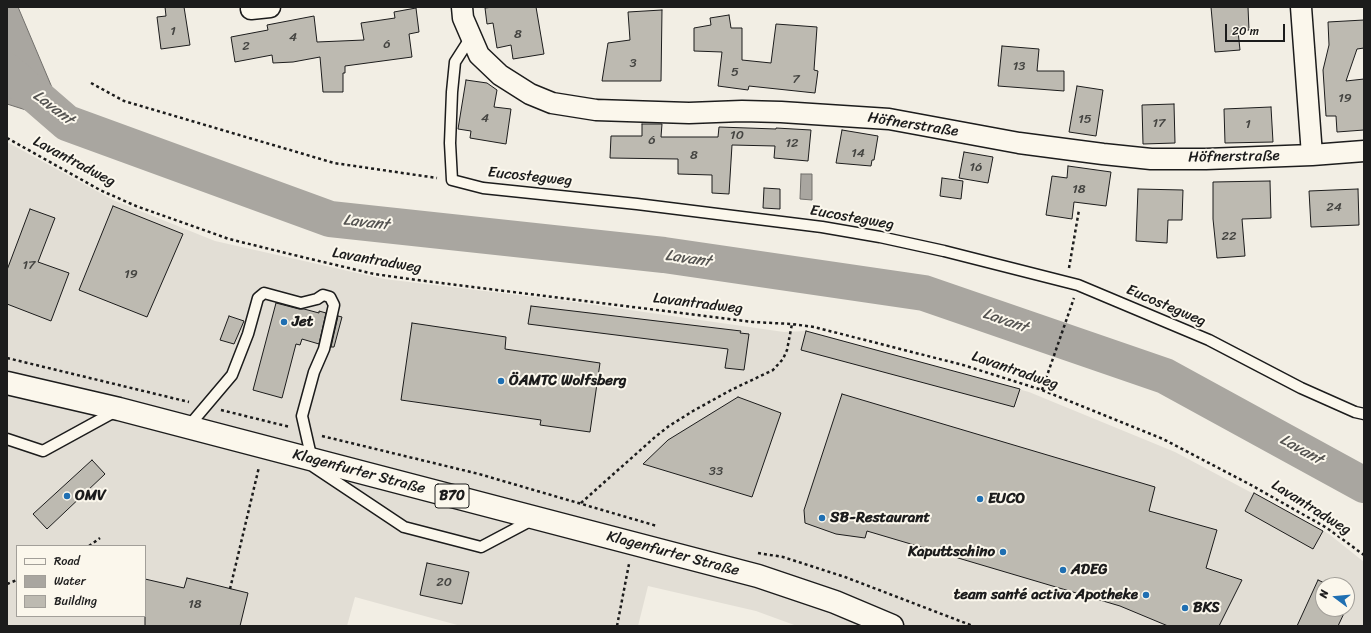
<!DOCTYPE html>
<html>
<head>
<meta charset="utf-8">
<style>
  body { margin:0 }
  #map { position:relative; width:1371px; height:633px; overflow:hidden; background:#f2eee4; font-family:Sriracha,sans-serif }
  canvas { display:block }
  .frame { position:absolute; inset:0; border:8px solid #1c1c1c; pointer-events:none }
  .legend { position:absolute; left:16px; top:545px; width:130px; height:72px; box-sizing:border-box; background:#fbf7ec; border:1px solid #a29f99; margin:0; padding:5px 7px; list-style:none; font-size:12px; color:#1c1c1c }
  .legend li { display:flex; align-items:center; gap:8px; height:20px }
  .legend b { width:20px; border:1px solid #a29f99 }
  .north { position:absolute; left:1315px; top:577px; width:40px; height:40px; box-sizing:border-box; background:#fbf7ec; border:1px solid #a29f99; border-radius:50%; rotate:286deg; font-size:11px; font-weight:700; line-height:16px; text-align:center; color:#1c1c1c }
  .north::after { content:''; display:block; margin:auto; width:14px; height:18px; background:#1f6fb2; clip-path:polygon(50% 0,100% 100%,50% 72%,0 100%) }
  .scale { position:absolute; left:1225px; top:24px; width:60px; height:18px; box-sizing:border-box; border:2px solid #1c1c1c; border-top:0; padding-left:5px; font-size:12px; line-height:14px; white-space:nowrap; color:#1c1c1c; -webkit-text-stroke:3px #fbf7ec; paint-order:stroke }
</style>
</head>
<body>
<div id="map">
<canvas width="1371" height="633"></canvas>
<div class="frame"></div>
<ul class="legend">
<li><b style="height:5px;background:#fbf7ec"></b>Road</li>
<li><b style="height:11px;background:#a9a6a0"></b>Water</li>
<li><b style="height:11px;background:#bdbab1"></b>Building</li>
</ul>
<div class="north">N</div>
<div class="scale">20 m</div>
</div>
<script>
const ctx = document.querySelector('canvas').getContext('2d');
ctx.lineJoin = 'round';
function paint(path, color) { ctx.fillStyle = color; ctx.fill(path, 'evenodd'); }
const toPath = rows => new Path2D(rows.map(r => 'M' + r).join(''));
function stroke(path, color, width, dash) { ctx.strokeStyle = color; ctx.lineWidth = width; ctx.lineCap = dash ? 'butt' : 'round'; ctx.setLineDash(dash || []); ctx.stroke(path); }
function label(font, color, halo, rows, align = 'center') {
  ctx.font = font + ' Sriracha,sans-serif'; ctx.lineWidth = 4; ctx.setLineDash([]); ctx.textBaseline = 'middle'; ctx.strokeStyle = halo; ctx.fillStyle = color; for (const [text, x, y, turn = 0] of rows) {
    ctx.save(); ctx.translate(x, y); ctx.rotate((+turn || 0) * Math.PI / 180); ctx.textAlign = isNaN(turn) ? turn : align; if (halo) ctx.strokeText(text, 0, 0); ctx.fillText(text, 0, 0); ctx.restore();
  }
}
paint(toPath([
  [7,142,113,200,215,241,384,279,560,300,784,332,806,331,1029,392,1175,452,1329,534,1364,562,1364,626,797,626,756,611,648,586,638,626,461,626,355,597,347,626,7,626],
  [17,546,145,546,145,616,17,616],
  [1323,585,1347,585,1347,609,1323,609]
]), '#e2ded5');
const water = toPath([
  [7,7,18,7,67,123,7,104,7,7],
  [801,174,812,174,812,200,800,199,801,174]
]);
paint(water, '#a9a6a0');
stroke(water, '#716f6b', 1);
stroke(toPath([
  [7,71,67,123,330,219,664,255,924,293,1165,376,1364,485]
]), '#a9a6a0', 36);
const building = toPath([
  [165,7,184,7,190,45,161,49,157,17,166,16,165,7],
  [493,7,536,7,544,54,513,59,511,45,497,48,493,23,487,24,485,8,493,7],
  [1211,7,1248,7,1249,30,1238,31,1240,50,1215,52,1211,7],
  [416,8,419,32,409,34,412,57,345,66,345,73,343,73,343,92,323,92,320,57,293,62,273,63,272,55,235,62,231,37,268,30,267,25,314,16,317,42,364,40,361,23,395,18,394,12,416,8],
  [662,10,661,81,602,81,608,43,630,40,628,12,662,10],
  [729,15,731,28,742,28,742,60,771,63,776,24,817,27,814,70,818,71,815,93,749,86,748,90,718,86,722,52,694,51,694,28,711,25,710,18,729,15],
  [1364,20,1364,48,1357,49,1346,81,1364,79,1364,130,1337,132,1336,116,1326,116,1323,70,1329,45,1328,22,1364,20],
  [1002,46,1039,49,1037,71,1064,71,1064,91,998,86,1002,46],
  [466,80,487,83,497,90,494,107,511,109,506,144,470,138,471,131,458,129,466,80],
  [1077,86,1103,90,1096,136,1069,132,1077,86],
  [1174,104,1175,143,1143,144,1142,105,1174,104],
  [1271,107,1273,142,1225,143,1224,109,1271,107],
  [642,124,662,124,661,137,718,137,719,127,776,129,776,128,811,130,808,161,774,158,775,146,732,145,729,194,712,193,712,175,678,174,678,159,610,158,611,136,642,136,642,124],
  [842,130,878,136,874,160,872,160,871,166,836,163,842,130],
  [964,152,993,157,988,183,959,178,964,152],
  [1068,166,1111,172,1106,206,1074,202,1072,219,1046,215,1052,176,1067,178,1068,166],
  [942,178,963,181,961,199,940,196,942,178],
  [1270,181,1271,218,1242,219,1245,256,1217,258,1213,219,1213,182,1270,181],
  [764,188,780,189,780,209,763,208,764,188],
  [1138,189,1183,190,1182,220,1168,220,1167,243,1136,241,1138,189],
  [1358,189,1359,225,1311,227,1309,191,1358,189],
  [113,206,183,234,147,317,79,290,113,206],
  [30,209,55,218,38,262,69,273,51,321,7,304,7,270,30,209],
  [276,303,299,309,304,309,319,313,319,311,326,313,319,344,302,339,300,345,296,344,282,398,253,390,276,303],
  [531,306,741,331,740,333,749,334,744,370,725,368,728,349,528,324,531,306],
  [229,316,244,321,234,344,220,340,229,316],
  [338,316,342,317,334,347,331,347,338,316],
  [412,323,506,337,505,349,600,363,590,432,540,425,541,420,401,400,412,323],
  [806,331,1020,389,1014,407,801,350,806,331],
  [842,394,1155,487,1149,511,1217,530,1206,568,1242,580,1219,626,1168,626,1120,606,867,531,865,538,836,534,805,523,804,510,842,394],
  [738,397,781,413,752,497,643,464,668,440,738,397],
  [92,460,105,474,47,529,33,514,92,460],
  [1254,493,1323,531,1313,549,1245,511,1254,493],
  [427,563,469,572,462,604,420,595,427,563],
  [187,578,248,593,240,626,145,626,145,579,184,588,187,578],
  [1318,580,1329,585,1323,585,1323,609,1346,609,1338,626,1297,626,1318,580]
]);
paint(building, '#bdbab1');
stroke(building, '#1c1c1c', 1);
const lane = toPath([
  [471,37,455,62,452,92,450,143,452,180,483,188,637,204,822,227,880,237,944,251,1078,285,1209,340,1301,388,1355,412,1364,414],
  [188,427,232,375,248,334,258,298,264,293,301,303,317,299,323,295,330,297,334,305,324,349,314,372,302,416,312,460],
  [7,439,43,451,116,411],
  [314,467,404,527,481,547,532,520]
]);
const street = toPath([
  [462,7,463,18,479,55,500,75,530,94,552,103,596,110,689,113,742,111,781,112,889,119,1019,143,1103,154,1151,159,1206,159,1312,155,1364,151],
  [1301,7,1312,155],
  [251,9,270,7]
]);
const primary = toPath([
  [7,383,119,409,758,576,835,602,892,626]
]);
stroke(lane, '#1c1c1c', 13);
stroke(street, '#1c1c1c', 23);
stroke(primary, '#1c1c1c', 25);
stroke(toPath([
  [91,83,124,101,334,163,437,178],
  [7,138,100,190,136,206,229,239,298,256,374,274,417,280,753,322,792,324,814,327,963,365,1042,390,1163,439,1251,485,1327,528,1364,555],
  [1069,268,1079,210],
  [7,358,189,402],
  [1042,390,1074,298],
  [221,410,290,427],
  [322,436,479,474,657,526],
  [581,503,655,437,669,426,693,411,731,390,773,370,783,359,787,350,792,324],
  [89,546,100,538],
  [758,553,783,557,845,577,973,626],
  [7,584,17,580],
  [230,589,259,467],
  [617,626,629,564]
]), '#1c1c1c', 2.5, [3, 3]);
stroke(lane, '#fbf7ec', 10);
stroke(street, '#fbf7ec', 20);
stroke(primary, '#fbf7ec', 22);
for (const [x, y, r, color] of [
  [284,322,4,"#1f6fb2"],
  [501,381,4,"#1f6fb2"],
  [67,496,4,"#1f6fb2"],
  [980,499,4,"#1f6fb2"],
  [822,518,4,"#1f6fb2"],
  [1003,552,4,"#1f6fb2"],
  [1063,570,4,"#1f6fb2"],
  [1146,595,4,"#1f6fb2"],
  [1185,608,4,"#1f6fb2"]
]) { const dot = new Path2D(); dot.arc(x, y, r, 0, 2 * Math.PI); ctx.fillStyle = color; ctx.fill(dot); stroke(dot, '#fbf7ec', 1.5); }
label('13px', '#444441', null, [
  ["1",173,32],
  ["8",518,35],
  ["4",293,38],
  ["6",387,45],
  ["2",246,47],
  ["3",633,64],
  ["13",1019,67],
  ["5",735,73],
  ["7",796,80],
  ["19",1345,99],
  ["4",485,119],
  ["15",1085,120],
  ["17",1159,124],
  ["1",1248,125],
  ["10",737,136],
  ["6",652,141],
  ["12",792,144],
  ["14",858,154],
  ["8",694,156],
  ["16",976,168],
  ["18",1079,190],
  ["24",1334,208],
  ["22",1229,237],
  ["17",29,266],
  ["19",131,275],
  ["33",716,472],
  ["20",444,583],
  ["18",195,605]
]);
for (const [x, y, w] of [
  [452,496,34]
]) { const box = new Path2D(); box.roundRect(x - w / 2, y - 12, w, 24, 3); ctx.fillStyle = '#fbf7ec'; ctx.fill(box); stroke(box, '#1c1c1c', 1); }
label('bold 14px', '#1c1c1c', null, [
  ["B70",452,496]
]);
label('15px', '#1c1c1c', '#fbf7ec', [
  ["Höfnerstraße",913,125,9],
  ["Höfnerstraße",1234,157,-1],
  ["Lavantradweg",74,162,28],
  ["Eucostegweg",530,177,6],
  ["Eucostegweg",852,218,10],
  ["Lavantradweg",377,261,10],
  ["Lavantradweg",698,304,7],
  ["Eucostegweg",1166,306,23],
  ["Lavantradweg",1015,371,19],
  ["Klagenfurter Straße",359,472,15],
  ["Lavantradweg",1311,508,32],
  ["Klagenfurter Straße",673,554,15]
]);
label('bold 15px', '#1c1c1c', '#fbf7ec', [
  ["Jet",292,322],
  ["ÖAMTC Wolfsberg",509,381],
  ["OMV",75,496],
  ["EUCO",988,499],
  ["SB-Restaurant",830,518],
  ["Kaputtschino",995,552,"right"],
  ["ADEG",1071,570],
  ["team santé activa Apotheke",1138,595,"right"],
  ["BKS",1193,608]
], 'left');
label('italic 16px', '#545351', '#fbf7ec', [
  ["Lavant",53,108,37],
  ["Lavant",366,223,6],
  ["Lavant",688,259,8],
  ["Lavant",1005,321,19],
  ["Lavant",1301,450,29]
]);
</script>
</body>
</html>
